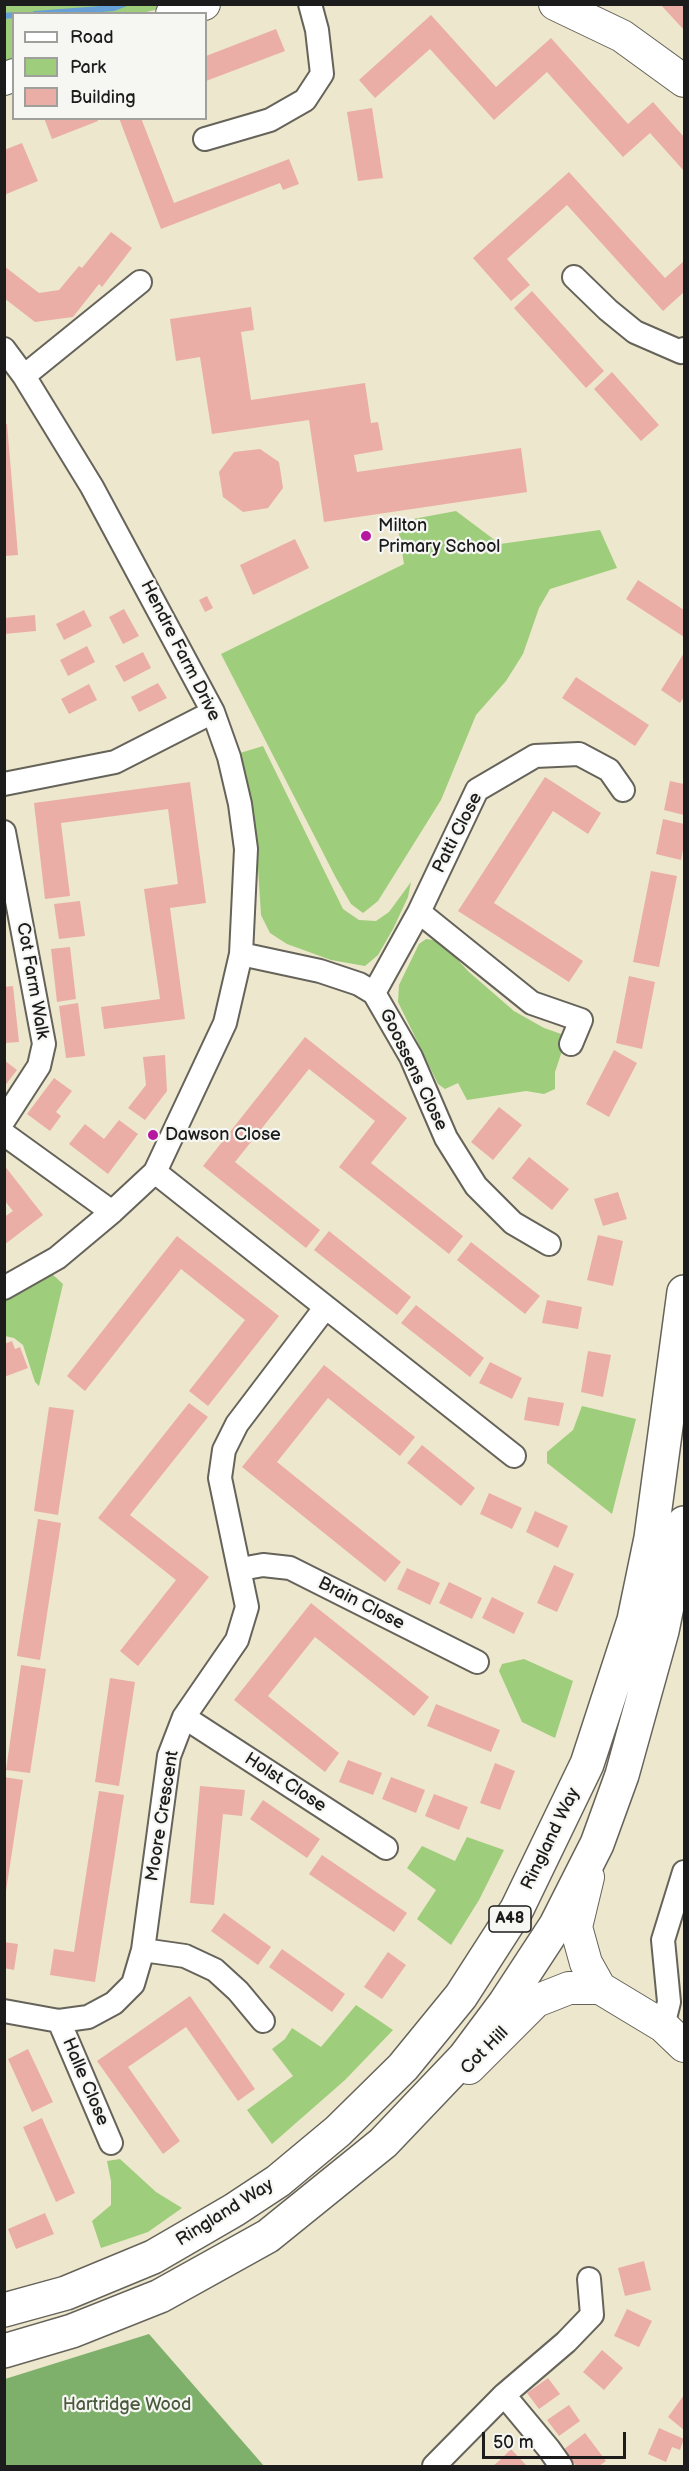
<!DOCTYPE html>
<html>
<head>
<meta charset="utf-8">
<style>
  body { margin:0 }
  #map { position:relative; width:689px; height:2471px; overflow:hidden; background:#ede7cd; font-family:"Balsamiq Sans",sans-serif }
  canvas { display:block }
  .frame { position:absolute; inset:0; border:6px solid #1c1c1c; pointer-events:none }
  .legend { position:absolute; left:12px; top:12px; width:195px; height:108px; box-sizing:border-box; background:#f6f6f2; border:2px solid #9f9f9c; margin:0; padding:8px 10px; list-style:none; font-size:18px; color:#1c1c1c }
  .legend li { display:flex; align-items:center; gap:12px; height:30px }
  .legend b { width:30px; border:2px solid #9f9f9c }
  .scale { position:absolute; left:482px; top:2432px; width:144px; height:27px; box-sizing:border-box; border:3px solid #1c1c1c; border-top:0; padding-left:8px; font-size:18px; line-height:21px; white-space:nowrap; color:#1c1c1c; -webkit-text-stroke:4px #f6f6f2; paint-order:stroke }
</style>
</head>
<body>
<div id="map">
<canvas width="689" height="2471"></canvas>
<div class="frame"></div>
<ul class="legend">
<li><b style="height:8px;background:#fff"></b>Road</li>
<li><b style="height:16px;background:#9ecd7b"></b>Park</li>
<li><b style="height:16px;background:#eaaea6"></b>Building</li>
</ul>
<div class="scale">50 m</div>
</div>
<script>
const ctx = document.querySelector('canvas').getContext('2d');
ctx.lineJoin = 'round';
function paint(path, color) { ctx.fillStyle = color; ctx.fill(path, 'evenodd'); }
const toPath = rows => new Path2D(rows.map(r => 'M' + r).join(''));
function stroke(path, color, width, dash) { ctx.strokeStyle = color; ctx.lineWidth = width; ctx.lineCap = dash ? 'butt' : 'round'; ctx.setLineDash(dash || []); ctx.stroke(path); }
function label(font, color, halo, rows, align = 'center') {
  ctx.font = font + ' "Balsamiq Sans",sans-serif'; ctx.lineWidth = 4.5; ctx.setLineDash([]); ctx.textBaseline = 'middle'; ctx.strokeStyle = halo; ctx.fillStyle = color; for (const [text, x, y, turn = 0] of rows) {
    ctx.save(); ctx.translate(x, y); ctx.rotate((+turn || 0) * Math.PI / 180); ctx.textAlign = isNaN(turn) ? turn : align; if (halo) ctx.strokeText(text, 0, 0); ctx.fillText(text, 0, 0); ctx.restore();
  }
}
paint(toPath([
  [5,5,176,5,142,13,14,14,13,59,5,64],
  [456,511,500,544,600,530,617,568,550,589,539,608,523,654,506,681,476,715,441,800,378,901,363,913,351,904,336,878,221,654,404,564,397,522],
  [263,746,343,909,359,920,376,921,389,912,411,882,408,897,393,929,378,955,365,966,331,960,287,944,270,933,261,915,258,868,240,753],
  [426,939,440,941,469,972,514,1011,544,1028,567,1036,555,1072,555,1089,544,1094,526,1091,467,1100,458,1083,445,1089,438,1084,398,1002,399,985,419,944],
  [52,1274,63,1284,39,1386,35,1382,23,1345,14,1338,5,1336,4,1296],
  [582,1406,636,1419,612,1514,547,1463,547,1452,573,1430],
  [524,1659,573,1681,555,1738,522,1722,499,1671,502,1664],
  [467,1837,504,1850,479,1900,451,1945,417,1919,436,1890,407,1868,422,1846,455,1861],
  [356,2005,393,2030,345,2080,272,2144,247,2110,293,2076,272,2049,285,2039,292,2028,321,2047],
  [120,2159,156,2192,182,2208,148,2232,101,2248,92,2221,111,2205,111,2181,107,2161]
]), '#9ecd7b');
paint(toPath([
  [149,2334,264,2466,5,2466,5,2379]
]), '#7eb06b');
stroke(toPath([
  [35,14,114,8,124,4],
  [4,16,14,15]
]), '#66a0d6', 6);
paint(toPath([
  [660,4,684,4,684,30],
  [431,15,496,87,551,38,628,124,653,102,684,137,684,171,650,133,623,157,547,72,494,120,430,49,375,98,359,80],
  [276,29,285,51,206,81,206,56],
  [372,108,383,178,358,181,347,112],
  [44,118,97,118,98,121,52,139],
  [119,118,141,118,174,203,289,159,299,184,283,190,280,183,161,229],
  [22,143,38,181,4,195,4,150],
  [569,172,665,278,684,261,684,292,663,311,567,205,507,259,530,285,511,301,473,258],
  [111,232,132,248,102,287,99,284,73,317,35,322,4,298,4,266,39,293,59,290,79,266,82,268],
  [532,291,604,371,586,388,514,308],
  [251,307,254,330,241,332,251,400,365,383,371,423,378,422,383,450,354,455,357,472,521,448,527,492,324,522,309,420,212,434,200,357,176,361,170,319],
  [612,372,659,425,641,441,594,389],
  [4,424,7,424,18,555,4,556],
  [260,449,279,462,283,488,268,508,243,512,223,497,219,472,234,452],
  [295,539,309,568,253,595,240,565],
  [638,580,684,610,684,637,626,599],
  [207,596,213,608,205,612,199,600],
  [124,609,139,636,123,644,109,617],
  [84,610,92,626,64,640,56,624],
  [35,615,36,631,4,634,4,618],
  [87,646,95,662,68,676,60,660],
  [143,652,151,668,124,682,115,666],
  [684,653,684,697,680,703,661,690],
  [576,677,649,725,635,746,562,698],
  [158,683,167,698,139,712,131,697],
  [89,684,97,700,69,714,61,699],
  [545,777,601,813,588,834,553,811,494,903,583,961,569,982,458,911],
  [670,781,684,784,684,815,664,810],
  [190,782,206,903,170,908,185,1019,104,1029,101,1007,160,999,144,889,178,884,168,809,61,823,70,896,45,899,34,803],
  [663,819,684,824,684,844,681,860,656,854],
  [651,871,677,876,659,967,633,962],
  [80,901,85,936,59,939,54,904],
  [70,947,76,999,57,1002,51,949],
  [629,976,655,982,642,1049,616,1043],
  [13,986,19,1042,4,1043,4,987],
  [78,1003,85,1056,66,1058,59,1006],
  [305,1037,407,1118,371,1163,463,1236,449,1254,339,1167,375,1121,309,1069,235,1162,320,1230,306,1248,203,1166],
  [614,1050,637,1063,609,1117,586,1104],
  [165,1055,167,1091,145,1120,128,1108,146,1085,143,1057],
  [4,1060,17,1070,4,1087],
  [54,1078,72,1091,56,1112,61,1116,50,1131,27,1114],
  [499,1107,522,1125,493,1160,471,1142],
  [119,1120,138,1134,108,1174,69,1144,85,1124,104,1139],
  [529,1157,569,1189,552,1210,512,1178],
  [4,1165,43,1215,4,1245,4,1217,13,1211,4,1200],
  [618,1192,627,1219,603,1226,594,1199],
  [329,1231,411,1297,397,1315,314,1250],
  [598,1235,623,1241,613,1286,587,1280],
  [177,1236,279,1316,208,1406,189,1391,245,1320,181,1269,85,1391,67,1376],
  [471,1242,540,1296,525,1314,457,1260],
  [547,1300,582,1307,578,1329,542,1323],
  [416,1305,484,1358,470,1377,401,1323],
  [12,1341,15,1349,20,1347,28,1368,4,1377,4,1344],
  [588,1351,611,1355,603,1397,581,1392],
  [490,1362,522,1378,512,1399,479,1383],
  [324,1365,415,1437,400,1456,328,1398,277,1462,401,1562,385,1582,242,1467],
  [528,1397,564,1403,559,1426,524,1420],
  [189,1403,208,1417,130,1515,209,1577,138,1666,120,1651,176,1580,98,1518],
  [49,1407,74,1410,58,1515,34,1511],
  [422,1445,475,1488,461,1506,407,1463],
  [489,1493,522,1508,512,1529,480,1514],
  [535,1511,568,1526,558,1548,526,1532],
  [38,1519,61,1523,40,1660,17,1656],
  [554,1565,574,1574,557,1612,537,1603],
  [407,1568,440,1583,430,1605,397,1589],
  [449,1582,482,1598,472,1619,439,1603],
  [492,1597,524,1613,514,1634,482,1618],
  [311,1603,429,1697,414,1716,315,1637,268,1696,339,1753,325,1772,234,1700],
  [21,1665,46,1669,30,1773,6,1770],
  [110,1678,135,1682,119,1786,95,1782],
  [436,1704,500,1730,491,1752,427,1726],
  [348,1760,382,1773,373,1795,339,1782],
  [495,1763,515,1771,500,1810,480,1803],
  [4,1777,23,1780,6,1891,4,1891],
  [391,1777,425,1790,416,1813,382,1799],
  [200,1786,245,1790,242,1816,223,1814,214,1905,190,1903],
  [99,1791,124,1795,95,1982,50,1975,54,1949,74,1952],
  [434,1794,468,1807,459,1830,425,1816],
  [263,1800,320,1839,307,1858,250,1819],
  [322,1855,407,1913,394,1932,309,1874],
  [224,1913,271,1947,258,1965,211,1931],
  [4,1942,18,1944,14,1970,4,1968],
  [282,1949,345,1994,332,2012,269,1967],
  [388,1952,406,1965,382,1999,364,1987],
  [190,1996,255,2089,238,2101,186,2027,128,2067,180,2141,163,2154,97,2061],
  [28,2049,53,2102,32,2112,8,2059],
  [42,2118,75,2193,56,2202,23,2127],
  [45,2213,54,2234,16,2249,8,2229],
  [644,2261,651,2290,625,2296,618,2268],
  [627,2309,652,2321,639,2347,614,2336],
  [602,2350,623,2368,604,2390,583,2372],
  [548,2378,560,2394,539,2409,527,2393],
  [684,2395,684,2430,668,2417],
  [569,2405,580,2421,559,2436,547,2420],
  [659,2428,684,2439,680,2450,672,2447,666,2462,648,2454],
  [585,2433,606,2461,599,2466,576,2466,563,2450],
  [511,2449,527,2466,493,2466,500,2460]
]), '#eaaea6');
const street = toPath([
  [205,139,270,120,305,100,322,74,317,30,310,4],
  [574,277,608,310,635,332,681,352,684,349],
  [4,349,24,376,92,487,213,712,229,757,240,804,246,849,241,954,225,1023,155,1172,112,1212,57,1258,4,1288],
  [24,376,140,282],
  [4,784,115,762,213,712],
  [4,832,44,1044,39,1066,4,1120],
  [419,912,532,1003,581,1020,571,1044],
  [241,954,320,971,359,984,374,993,411,1057,446,1138,476,1186,513,1223,549,1244],
  [374,993,419,912,477,790,535,756,579,754,609,770,623,790],
  [4,1134,112,1212],
  [155,1172,514,1456],
  [241,1569,263,1565,290,1568,477,1662],
  [184,1717,386,1848],
  [143,1950,185,1956,215,1970,238,1991,263,2021],
  [4,2011,59,2021,88,2017,114,2003,133,1984,143,1950,169,1756,184,1717,237,1640,247,1607,220,1478,224,1450,237,1424,325,1308],
  [59,2021,111,2143],
  [663,2026,669,2002,663,1940,684,1872],
  [504,2395,566,2342,592,2315,589,2279],
  [434,2466,504,2395,549,2449,561,2466]
]);
const secondary = toPath([
  [555,4,622,36,684,81],
  [172,14,204,4],
  [4,79,14,75],
  [588,1877,576,1927,586,1963,600,1988,663,2026,684,2046],
  [469,2068,536,2001,569,1988,600,1988]
]);
const primary = toPath([
  [4,2310,66,2293,153,2257,234,2210,278,2181,338,2131,403,2067,461,1996,517,1909,587,1764,634,1620,651,1538,684,1292],
  [4,2351,72,2331,160,2296,268,2236,383,2143,464,2058,505,2003,556,1925,597,1844,622,1775,662,1631,684,1523]
]);
stroke(street, '#65635a', 26);
stroke(secondary, '#65635a', 34);
stroke(primary, '#65635a', 36);
stroke(street, '#fff', 22);
stroke(secondary, '#fff', 32);
stroke(primary, '#fff', 33);
for (const [x, y, r, color] of [
  [366,536,6,"#b5179e"],
  [153,1135,6,"#b5179e"]
]) { const dot = new Path2D(); dot.arc(x, y, r, 0, 2 * Math.PI); ctx.fillStyle = color; ctx.fill(dot); stroke(dot, '#f6f6f2', 2); }
for (const [x, y, w] of [
  [510,1919,42]
]) { const box = new Path2D(); box.roundRect(x - w / 2, y - 13, w, 26, 4.5); ctx.fillStyle = '#f6f6f2'; ctx.fill(box); stroke(box, '#1c1c1c', 1.5); }
label('bold 16px', '#1c1c1c', null, [
  ["A48",510,1919]
]);
label('18px', '#1c1c1c', '#f6f6f2', [
  ["Milton",378,526],
  ["Primary School",378,547],
  ["Dawson Close",165,1135]
], 'left');
label('18px', '#1c1c1c', '#f6f6f2', [
  ["Hendre Farm Drive",180,651,63],
  ["Patti Close",458,833,-63],
  ["Cot Farm Walk",32,981,80],
  ["Goossens Close",413,1070,64],
  ["Brain Close",361,1604,27],
  ["Holst Close",285,1783,33],
  ["Moore Crescent",163,1816,-81],
  ["Ringland Way",551,1839,-64],
  ["Cot Hill",485,2051,-45],
  ["Halle Close",85,2082,67],
  ["Ringland Way",225,2213,-32]
]);
label('18px', '#4a5a3d', '#f6f6f2', [
  ["Hartridge Wood",127,2405]
]);
</script>
</body>
</html>
